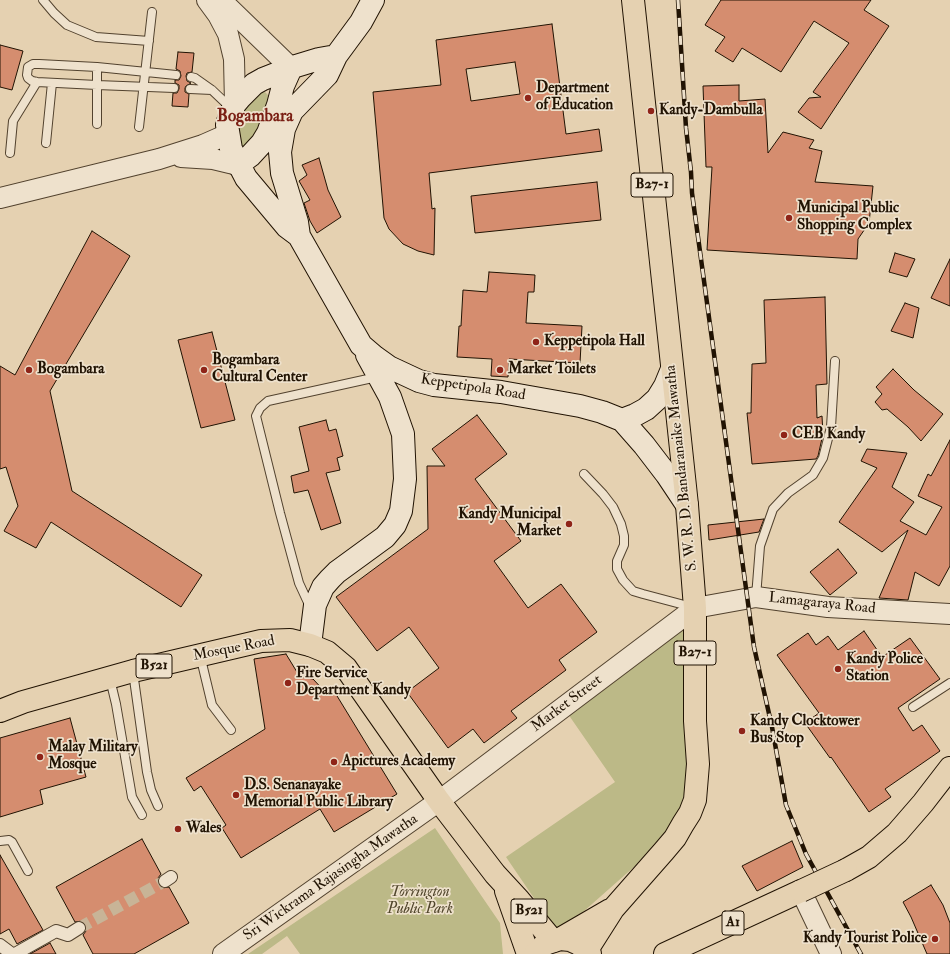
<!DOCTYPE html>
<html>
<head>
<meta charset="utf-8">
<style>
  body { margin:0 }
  canvas { display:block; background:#e5d1b1 }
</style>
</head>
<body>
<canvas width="950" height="954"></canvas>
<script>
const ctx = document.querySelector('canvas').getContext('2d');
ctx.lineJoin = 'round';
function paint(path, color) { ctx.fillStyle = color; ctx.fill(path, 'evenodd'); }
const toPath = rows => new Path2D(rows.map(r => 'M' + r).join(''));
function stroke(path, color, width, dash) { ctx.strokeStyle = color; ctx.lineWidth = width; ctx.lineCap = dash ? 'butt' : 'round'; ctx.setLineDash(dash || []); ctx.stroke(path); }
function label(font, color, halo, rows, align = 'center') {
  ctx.font = font + ' "IM FELL Double Pica",serif'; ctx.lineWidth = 3.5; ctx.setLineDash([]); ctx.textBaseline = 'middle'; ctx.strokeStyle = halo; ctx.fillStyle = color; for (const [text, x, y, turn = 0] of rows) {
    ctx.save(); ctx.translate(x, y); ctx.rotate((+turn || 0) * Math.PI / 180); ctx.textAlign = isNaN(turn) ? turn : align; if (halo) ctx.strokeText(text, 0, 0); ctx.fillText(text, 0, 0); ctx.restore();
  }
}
paint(toPath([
  [265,92,271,98,267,126,243,149,239,146,237,127,243,114,249,103,260,93],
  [687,625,690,772,678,817,635,866,583,912,555,929,506,857,615,782,568,714],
  [435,828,500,923,503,954,300,954,287,936,262,954,248,954]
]), '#bcb987');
const building = toPath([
  [721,0,871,0,864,10,889,26,821,129,798,112,809,98,821,97,813,92,849,43,814,21,781,72,742,48,733,62,715,51,725,37,705,25,721,0],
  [552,24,566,134,599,129,602,151,429,173,432,209,435,208,434,255,418,251,403,244,389,229,384,218,373,92,441,85,436,40,552,24],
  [515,62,520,94,471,101,466,69,515,62],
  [0,45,23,51,12,90,0,87,0,45],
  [178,52,194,53,192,72,187,73,186,76,187,81,191,83,186,86,185,88,185,92,189,94,188,107,172,106,173,93,177,93,179,89,179,85,175,83,175,80,179,80,181,76,180,71,176,69,178,52],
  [739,85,739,101,765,99,768,153,783,132,814,140,809,148,822,151,815,182,873,186,869,223,858,239,857,259,707,250,712,167,706,167,703,86,739,85],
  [319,158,328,190,341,217,317,233,310,221,304,203,310,200,299,181,307,175,302,165,319,158],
  [597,182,601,220,475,233,471,196,597,182],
  [92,231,130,256,50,391,72,491,202,575,181,607,51,522,36,548,4,531,18,506,6,467,0,469,0,366,15,375,92,231],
  [895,253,915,259,907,277,889,272,895,253],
  [950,259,950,306,931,298,950,259],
  [489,272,535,275,534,292,528,292,526,323,582,326,580,363,509,359,508,377,491,376,492,359,457,357,459,326,461,326,463,290,487,292,489,272],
  [825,297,827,384,816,385,817,418,822,416,823,434,818,456,816,459,752,464,747,413,751,413,752,364,766,363,764,300,825,297],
  [905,303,919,308,913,338,891,331,905,303],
  [212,332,235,420,201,428,178,340,212,332],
  [893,369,914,390,943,414,921,441,908,427,887,409,882,410,875,402,882,394,876,387,893,369],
  [477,415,507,454,475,479,521,541,494,561,528,608,561,584,597,632,559,660,566,670,511,711,517,718,484,743,473,729,448,748,407,692,439,668,409,627,377,651,336,597,428,529,427,466,445,466,432,449,477,415],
  [326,420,329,431,336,429,343,456,337,458,340,470,326,473,341,523,321,530,308,490,294,493,291,476,309,471,299,427,326,420],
  [950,440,950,566,939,586,915,572,908,600,879,598,908,530,882,552,839,522,877,468,861,461,867,449,907,453,892,487,914,502,900,521,926,535,942,507,918,496,928,474,931,476,950,440],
  [764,519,759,532,709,540,708,525,764,519],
  [838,549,857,573,830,595,810,572,838,549],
  [864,631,882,657,910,638,940,679,898,708,913,731,922,725,940,751,885,789,891,797,869,812,831,757,830,758,805,723,819,713,777,655,808,633,816,645,828,636,838,650,864,631],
  [286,654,300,677,313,679,328,695,334,691,397,794,334,832,320,809,241,858,222,828,226,825,201,786,194,791,186,778,265,729,254,659,286,654],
  [70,718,86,777,40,790,43,804,0,817,0,738,70,718],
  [142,839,161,874,158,878,159,885,162,888,169,887,189,923,134,954,93,954,83,935,86,931,85,924,82,921,75,922,56,887,142,839],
  [792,841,803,867,757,891,742,866,792,841],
  [0,855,43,930,17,944,9,929,0,934,0,855],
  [931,885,943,905,950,923,950,954,927,954,911,917,903,902,931,885],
  [50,943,56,954,30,954,50,943]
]);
paint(building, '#d58d6f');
stroke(building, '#211303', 1);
stroke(toPath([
  [79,928,165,881]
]), '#c8b497', 12, [12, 6]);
const service = toPath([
  [43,0,54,13,67,25,96,37,149,41],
  [191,77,195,78,212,90,232,109],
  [174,88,97,85,37,82,32,81,28,78,27,75,28,67,33,64,39,64,97,67,176,75],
  [190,89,212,90],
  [97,124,97,67],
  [139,127,152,12],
  [46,143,52,83],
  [10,153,13,121,37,82],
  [584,474,603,494,613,507,621,524,624,536,624,545,617,561,617,569,623,580,633,591,643,594,692,607],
  [756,597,760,546,773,509,788,493,813,475,823,458,831,427,835,361],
  [311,609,299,583,280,513,256,416,260,408,268,401,377,377],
  [200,655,212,705,231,730],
  [133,672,147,772,151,790,158,806],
  [110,679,116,704,132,797,142,815],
  [913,707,950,683],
  [0,841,9,840,12,842,28,871]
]);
const pedestrian = toPath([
  [165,881,171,877],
  [0,945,12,954],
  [15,954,56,931,68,935,79,928]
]);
const tertiary = toPath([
  [207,0,218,15,228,34,234,59,235,104],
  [221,0,291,68],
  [181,157,213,159,238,165],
  [0,198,159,159,203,145,228,134],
  [801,891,831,954],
  [223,954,439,801,695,608,756,597,828,607,950,614]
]);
const secondary = toPath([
  [373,0,361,22,336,56,327,75,292,111,284,129,280,152,282,173,297,222,299,236,361,345,375,357,389,367,419,381,434,385,501,392,580,406,602,412,622,420,644,445,667,475,687,505],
  [238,165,250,156,262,143,268,133,278,105,283,86,291,68],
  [299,236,287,227,246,178,231,149,227,125,230,115,235,104,240,98,254,84,263,79,296,66,319,59,336,56],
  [622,420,635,415,646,409,657,399,665,386,672,369],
  [310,645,315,605,323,587,330,579,337,572,385,537,395,525,401,511,405,479,403,434,390,397,367,355]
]);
const primary = toPath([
  [0,711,23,702,133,671,261,641,290,640,310,645,327,652,346,668,439,801,495,874,519,900,553,941],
  [506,891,528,954],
  [560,939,610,910],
  [587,950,613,909,664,851,675,838,683,824,690,813,695,800,698,764,695,721,695,608,687,505,633,0]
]);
const trunk = toPath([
  [846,870,869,857,897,833,923,803,950,768],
  [535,954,545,944,560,939,570,940,579,944,590,954],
  [665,954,801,891]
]);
stroke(service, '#52422e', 10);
stroke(pedestrian, '#52422e', 14);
stroke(tertiary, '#52422e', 22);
stroke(secondary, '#211303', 24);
stroke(primary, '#211303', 24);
stroke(trunk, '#211303', 24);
stroke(service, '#eee1cc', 8);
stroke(pedestrian, '#eee1cc', 12);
stroke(tertiary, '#eee1cc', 20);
stroke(secondary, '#eee1cc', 22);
stroke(primary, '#e5d1b1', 22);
stroke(trunk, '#e5d1b1', 22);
const rail = toPath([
  [678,0,686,128,691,172,692,193,754,647,772,727,786,805,806,854,861,954]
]);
stroke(rail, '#211303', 4.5);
stroke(rail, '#eee1cc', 3, [9]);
const trunkBridge = toPath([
  [801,891,846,870]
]);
stroke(trunkBridge, '#211303', 24, []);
stroke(trunkBridge, '#e5d1b1', 22);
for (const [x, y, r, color] of [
  [528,98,4,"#8f2418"],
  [651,111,4,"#8f2418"],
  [789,218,4,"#8f2418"],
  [536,342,4,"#8f2418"],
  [29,370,4,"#8f2418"],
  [204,370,4,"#8f2418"],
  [500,370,4,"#8f2418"],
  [784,435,4,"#8f2418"],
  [569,524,4,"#8f2418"],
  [838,669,4,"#8f2418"],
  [288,683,4,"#8f2418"],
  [742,731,4,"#8f2418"],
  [40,757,4,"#8f2418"],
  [334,762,4,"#8f2418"],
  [236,795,4,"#8f2418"],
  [178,829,4,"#8f2418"],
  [935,939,4,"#8f2418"]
]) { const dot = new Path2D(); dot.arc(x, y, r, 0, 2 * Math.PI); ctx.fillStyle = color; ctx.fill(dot); stroke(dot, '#eee1cc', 1.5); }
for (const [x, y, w] of [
  [652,185,42],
  [695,653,42],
  [154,666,36],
  [529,911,36],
  [733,923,22]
]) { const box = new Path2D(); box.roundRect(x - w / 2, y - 12, w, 24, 3); ctx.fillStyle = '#eee1cc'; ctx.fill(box); stroke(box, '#211303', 1); }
label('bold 14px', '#211303', null, [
  ["B27-1",652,185],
  ["B27-1",695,653],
  ["B521",154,666],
  ["B521",529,911],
  ["A1",733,923]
]);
label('bold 15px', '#211303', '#eee1cc', [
  ["Department",536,89],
  ["of Education",536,106],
  ["Kandy-Dambulla",659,111],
  ["Municipal Public",797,209],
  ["Shopping Complex",797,226],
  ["Keppetipola Hall",544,342],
  ["Bogambara",212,361],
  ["Cultural Center",212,378],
  ["Bogambara",37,370],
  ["Market Toilets",508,370],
  ["CEB Kandy",792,435],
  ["Kandy Municipal",561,515,"right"],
  ["Market",561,532,"right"],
  ["Kandy Police",846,660],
  ["Station",846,677],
  ["Fire Service",296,674],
  ["Department Kandy",296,691],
  ["Kandy Clocktower",750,722],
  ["Bus Stop",750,739],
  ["Malay Military",48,748],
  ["Mosque",48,765],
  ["Apictures Academy",342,762],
  ["D.S. Senanayake",244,786],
  ["Memorial Public Library",244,803],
  ["Wales",186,829],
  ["Kandy Tourist Police",927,939,"right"]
], 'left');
label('15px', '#211303', '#eee1cc', [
  ["Keppetipola Road",473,388,9],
  ["S. W. R. D. Bandaranaike Mawatha",682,468,-96],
  ["Lamagaraya Road",822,604,6],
  ["Mosque Road",234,649,-11],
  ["Market Street",567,704,-37],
  ["Sri Wickrama Rajasingha Mawatha",331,878,-35]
]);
label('italic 15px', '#50452b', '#eee1cc', [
  ["Torrington",420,893],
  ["Public Park",420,910]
]);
label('bold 17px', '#7a1f14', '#eee1cc', [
  ["Bogambara",255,117]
]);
</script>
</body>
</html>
